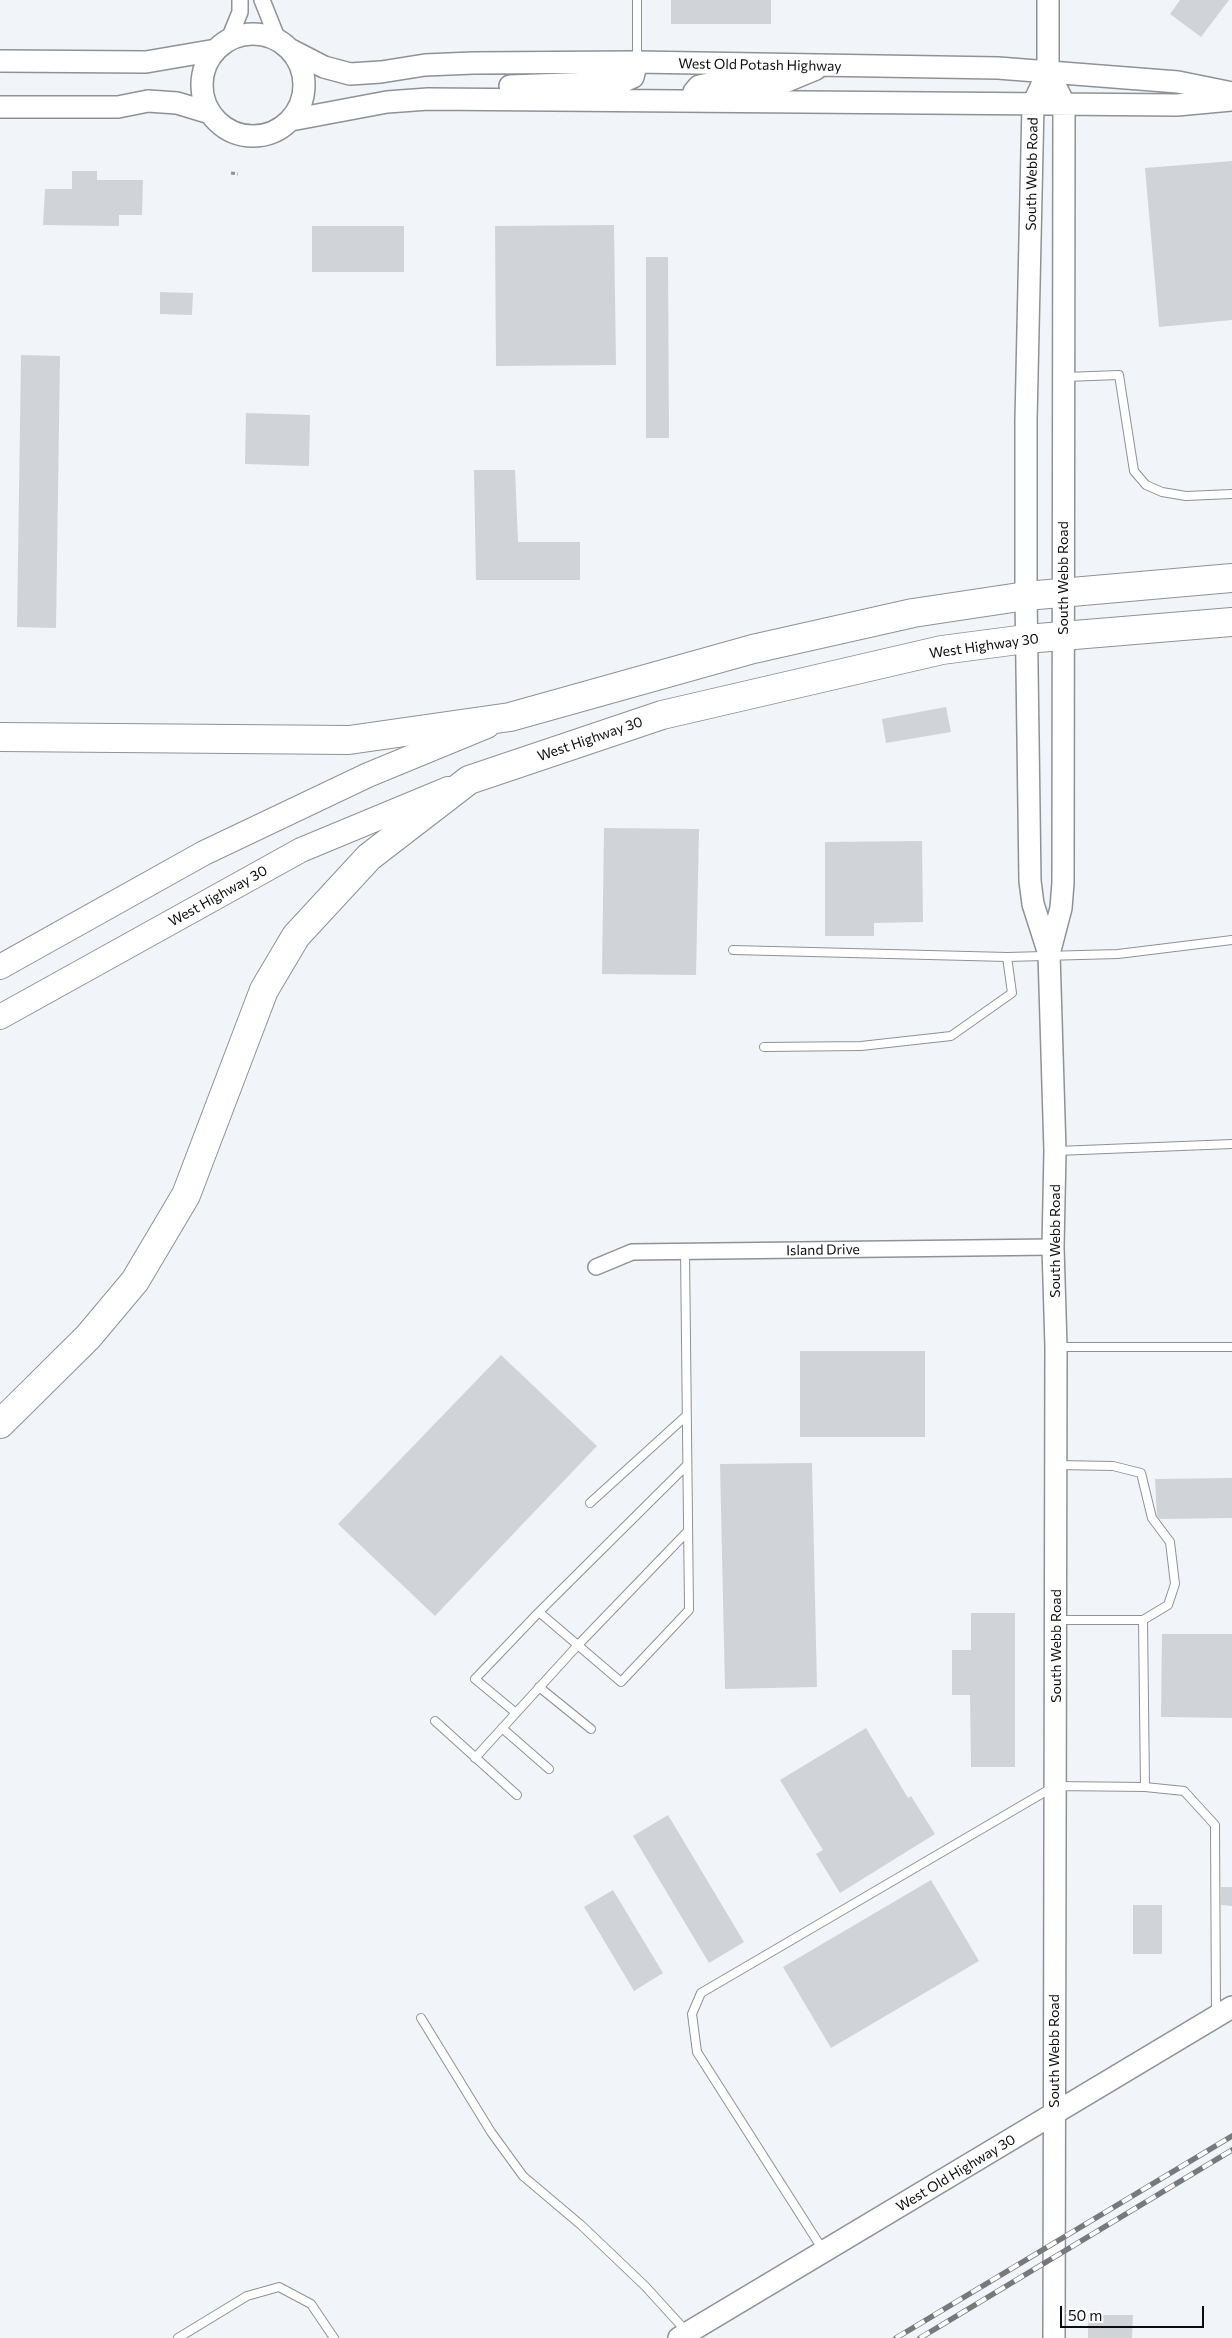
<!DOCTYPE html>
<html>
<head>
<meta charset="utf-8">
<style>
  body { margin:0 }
  #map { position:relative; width:1232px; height:2338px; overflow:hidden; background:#f1f5f9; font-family:Commissioner,sans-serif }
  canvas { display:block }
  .scale { position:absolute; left:1060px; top:2306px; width:144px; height:22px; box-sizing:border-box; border:2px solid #0b0c0d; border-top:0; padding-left:6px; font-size:15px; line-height:18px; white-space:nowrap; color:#0b0c0d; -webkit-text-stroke:4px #fff; paint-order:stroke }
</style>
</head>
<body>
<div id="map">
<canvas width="1232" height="2338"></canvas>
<div class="scale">50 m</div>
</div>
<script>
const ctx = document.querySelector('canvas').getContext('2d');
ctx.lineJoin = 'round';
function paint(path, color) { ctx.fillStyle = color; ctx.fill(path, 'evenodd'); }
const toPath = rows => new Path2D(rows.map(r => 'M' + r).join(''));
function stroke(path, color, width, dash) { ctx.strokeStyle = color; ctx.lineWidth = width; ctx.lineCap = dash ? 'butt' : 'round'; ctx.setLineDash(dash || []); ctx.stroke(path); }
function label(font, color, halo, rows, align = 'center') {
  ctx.font = font + ' Commissioner,sans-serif'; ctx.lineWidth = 4; ctx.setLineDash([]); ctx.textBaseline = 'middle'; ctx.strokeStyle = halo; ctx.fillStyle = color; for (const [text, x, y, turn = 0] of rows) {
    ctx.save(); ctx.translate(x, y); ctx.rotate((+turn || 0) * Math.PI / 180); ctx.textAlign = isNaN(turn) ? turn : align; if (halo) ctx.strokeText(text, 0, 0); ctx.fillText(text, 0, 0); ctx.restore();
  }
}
paint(toPath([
  [671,0,771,0,771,24,671,24],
  [1180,0,1229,0,1201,37,1170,14],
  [1232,161,1232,320,1159,327,1145,168],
  [72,171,97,171,97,180,143,180,142,215,119,215,119,226,43,225,45,189,72,189],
  [614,225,616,365,496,366,495,226],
  [312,226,404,226,404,272,312,272],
  [646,257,668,257,669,438,646,438],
  [160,292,193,293,192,315,160,314],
  [21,355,60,356,56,628,17,627],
  [246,413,310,415,309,466,245,464],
  [474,470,515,470,518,542,580,542,580,580,476,580],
  [946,707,951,732,886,743,882,719],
  [604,828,699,829,696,975,602,974],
  [922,841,923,922,874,923,874,936,825,936,825,842],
  [800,1351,925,1351,925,1437,800,1437],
  [501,1355,597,1446,435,1616,338,1524],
  [812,1463,817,1687,725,1689,720,1464],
  [1232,1478,1232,1518,1160,1519,1157,1516,1155,1479],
  [971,1613,1015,1613,1015,1767,971,1767,970,1695,952,1695,952,1650,971,1650],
  [1162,1634,1232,1634,1232,1718,1161,1717],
  [866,1728,908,1798,911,1796,935,1834,840,1893,816,1854,823,1850,780,1780],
  [668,1815,744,1942,709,1963,633,1836],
  [931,1880,979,1961,831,2048,783,1967],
  [1221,1887,1232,1887,1232,1906,1221,1905],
  [613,1890,663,1973,634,1991,584,1907],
  [1133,1905,1162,1905,1162,1954,1133,1954],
  [1088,2315,1133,2315,1132,2338,1088,2338]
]), '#d0d4d8');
const lane = toPath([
  [637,0,637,60],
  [1065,377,1119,375,1134,471,1146,485,1162,492,1186,496,1232,494],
  [733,950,1007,957,1118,954,1232,940],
  [764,1047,861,1046,951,1036,1012,993,1007,957],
  [1057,1151,1232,1144],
  [685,1251,689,1610,621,1682,539,1612,686,1466],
  [1058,1347,1232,1347],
  [590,1503,686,1416],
  [1057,1620,1143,1620,1168,1605,1175,1584,1170,1542,1152,1518,1141,1473,1113,1466,1058,1465],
  [1143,1620,1145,1787],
  [539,1687,591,1729],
  [516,1713,475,1679,539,1612],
  [435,1721,517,1795],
  [502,1728,549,1769],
  [475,1758,578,1645,687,1532],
  [421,2018,491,2132,523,2176,581,2225,645,2286,686,2331],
  [823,2250,697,2052,692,2014,701,1993,1055,1786,1145,1787,1184,1791,1215,1825,1216,2015],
  [178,2338,247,2296,279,2287,311,2304,334,2338]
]);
const street = toPath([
  [262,0,278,40],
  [229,39,240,12,240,0],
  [596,1267,632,1252,1053,1247]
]);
const secondary = toPath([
  [1048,0,1048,72,1033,104,1026,420,1026,596,1030,881,1033,904,1049,954],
  '202 85a51 51 0 1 1 102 0a51 51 0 1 1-102 0Z',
  [291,50,324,67,350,74,381,72,425,65,473,63,637,62,998,68,1178,82,1232,93],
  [0,61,146,62,216,50],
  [1048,72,1064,103,1063,883,1061,908,1049,954,1055,1151,1053,1247,1056,1347,1054,2338],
  [510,86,622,82,633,77,637,62],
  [692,101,694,92,699,86,714,83,787,81,816,69],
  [0,107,118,107,148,101,177,103,210,113],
  [291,120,387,102,428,99,1177,105,1232,100],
  [679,2338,1232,2007]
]);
const primary = toPath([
  [0,967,204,853,368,775,487,726],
  [0,1017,301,850,448,789]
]);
const highway = toPath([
  [0,737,349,740,510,717,753,649,913,613,1026,596,1232,578],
  [0,1424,88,1337,135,1281,186,1195,264,990,296,936,369,857,469,780,662,715,942,650,1026,639,1232,622]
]);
stroke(lane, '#8e9295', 10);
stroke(street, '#8e9295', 18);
stroke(secondary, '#8e9295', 24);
stroke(primary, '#8e9295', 26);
stroke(highway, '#8e9295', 30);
stroke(toPath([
  [231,173,238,174]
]), '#909396', 3, [4, 2.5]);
stroke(lane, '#fff', 8);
stroke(street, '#fff', 15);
stroke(secondary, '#fff', 21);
stroke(primary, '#fff', 24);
stroke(highway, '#fff', 28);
const rail = toPath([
  [896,2338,1232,2136],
  [920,2338,1232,2150]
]);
stroke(rail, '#77797c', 5.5);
stroke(rail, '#fff', 4, [11]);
label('14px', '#0b0c0d', '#fff', [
  ["West Old Potash Highway",760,65,1],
  ["South Webb Road",1032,174,-89],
  ["South Webb Road",1063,578,-90],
  ["West Highway 30",984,646,-8],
  ["West Highway 30",590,739,-19],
  ["West Highway 30",218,896,-29],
  ["South Webb Road",1055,1241,-90],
  ["Island Drive",823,1250,-1],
  ["South Webb Road",1056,1646,-90],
  ["South Webb Road",1054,2051,-90],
  ["West Old Highway 30",956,2173,-31]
]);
</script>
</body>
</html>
